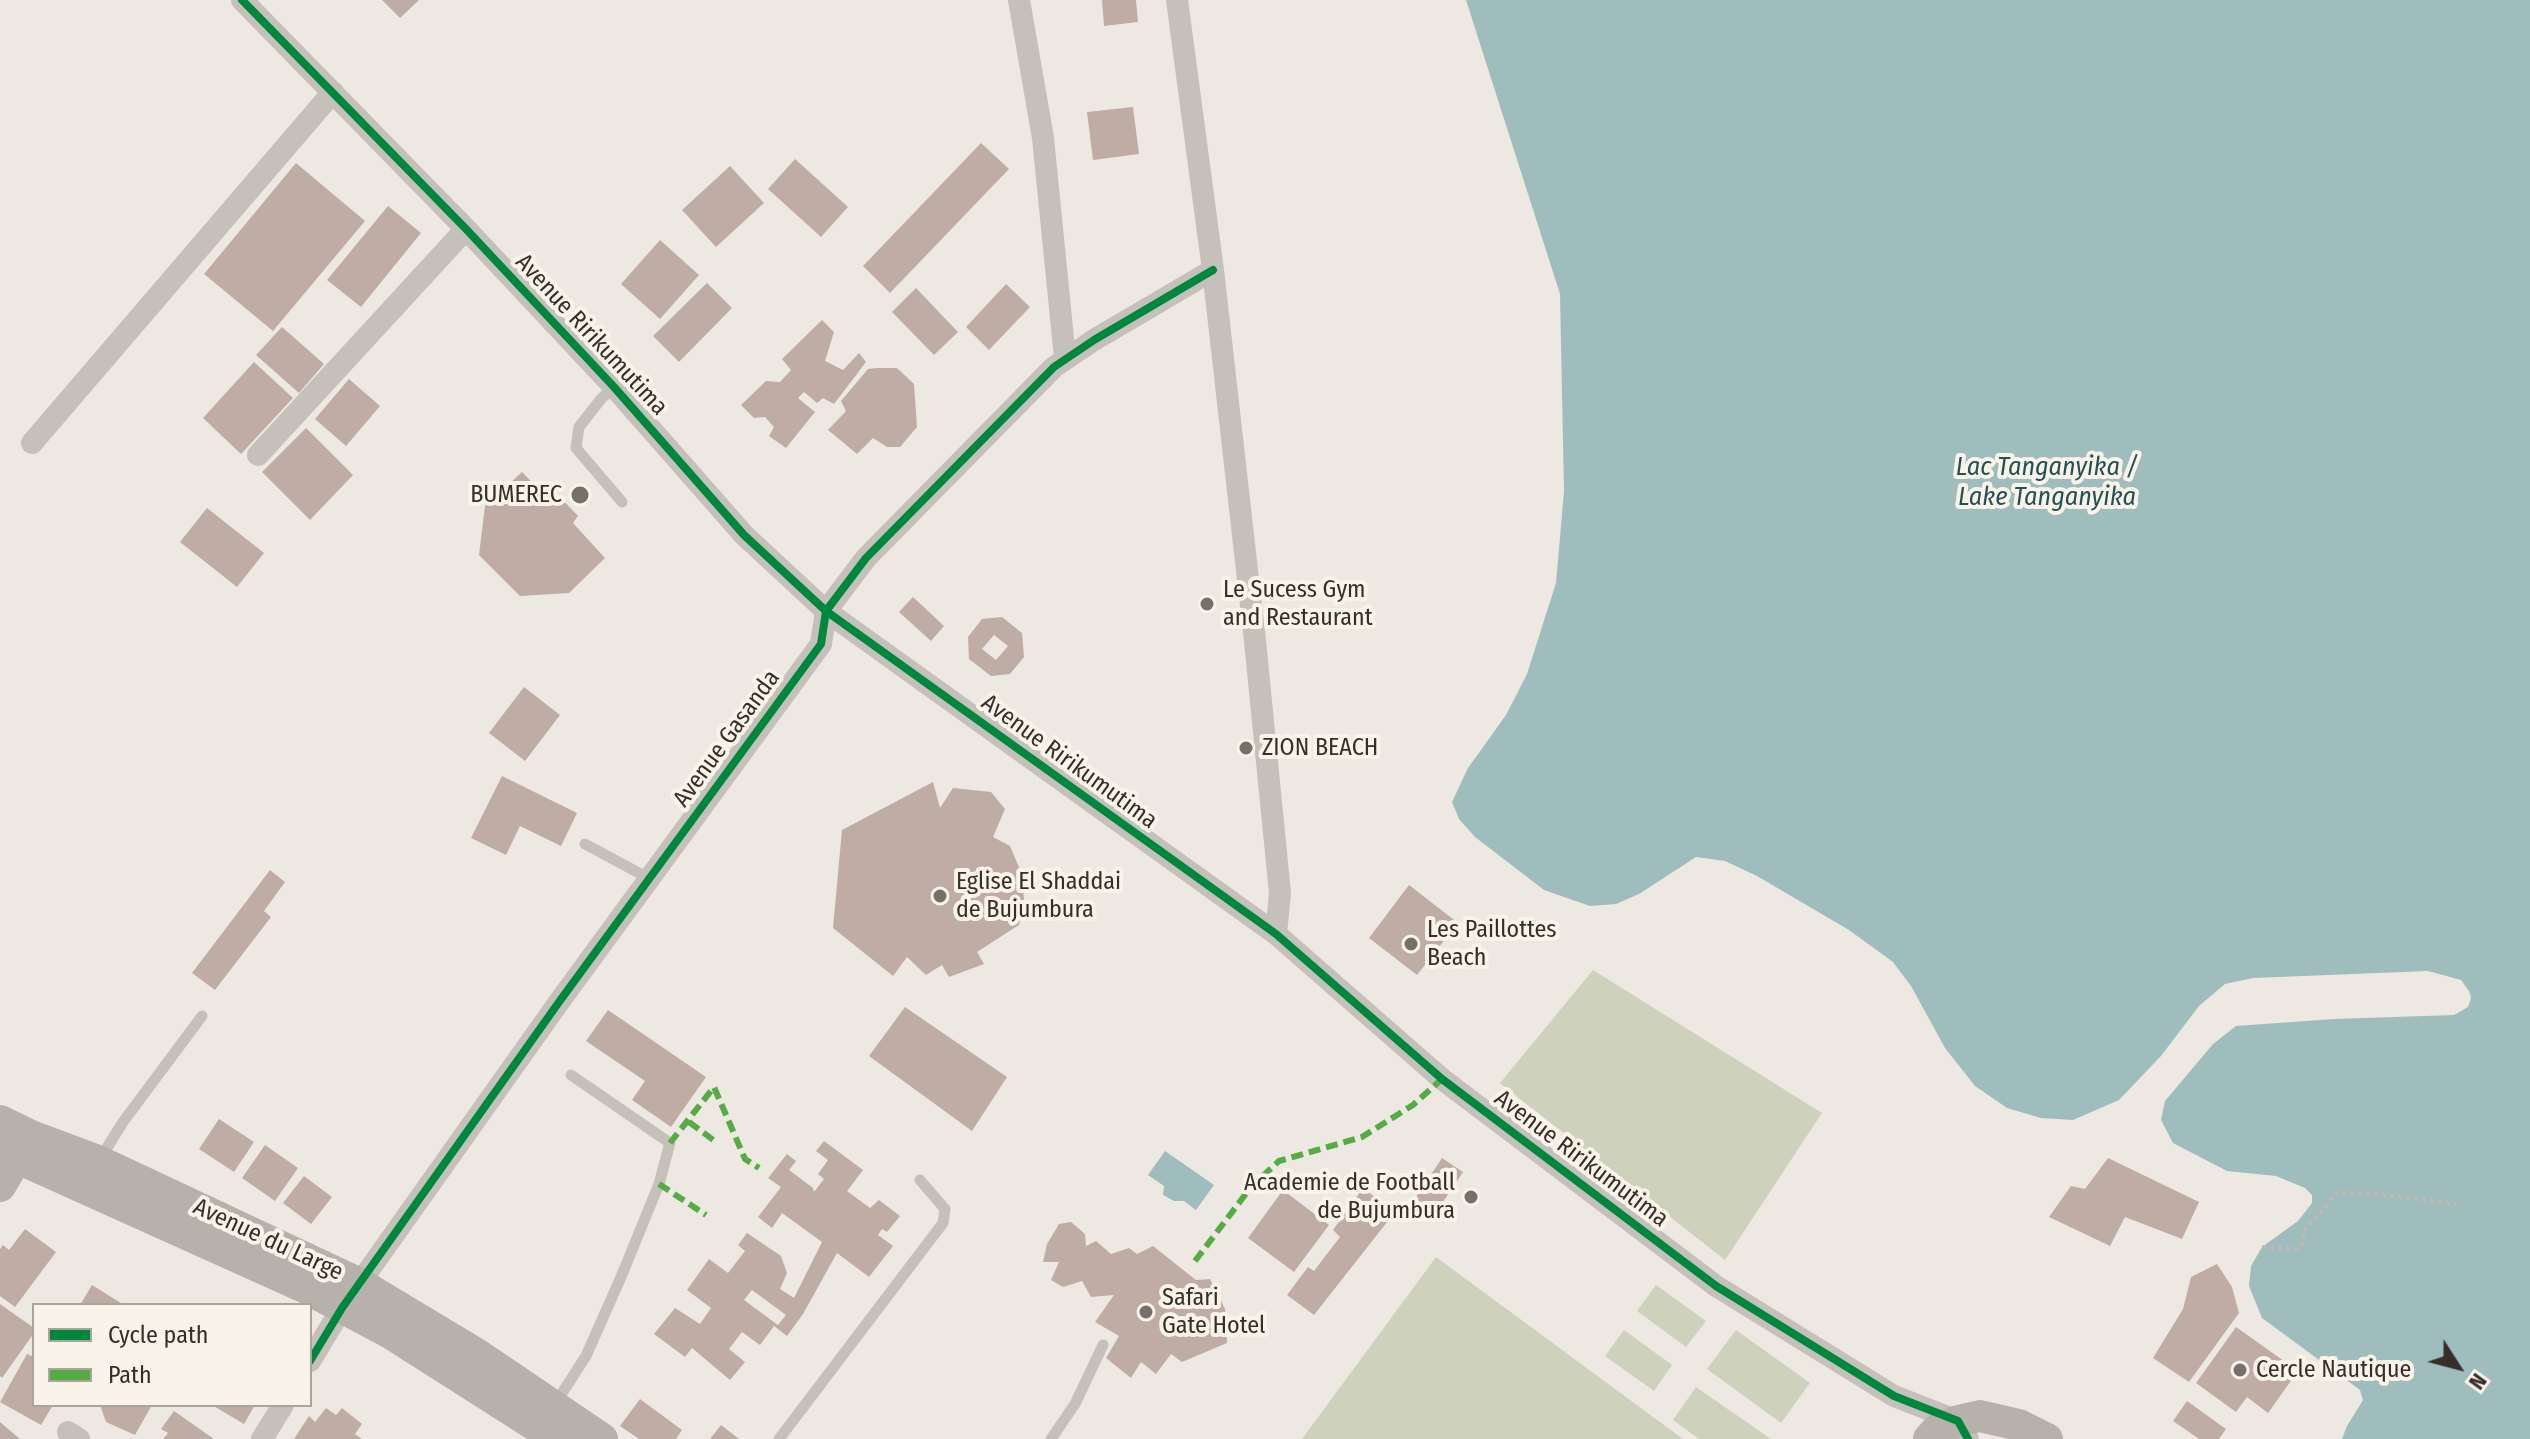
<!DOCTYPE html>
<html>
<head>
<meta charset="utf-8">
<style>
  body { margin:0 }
  #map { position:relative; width:2530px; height:1439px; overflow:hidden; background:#ede8e2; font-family:"Fira Sans Condensed",sans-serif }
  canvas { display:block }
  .legend { position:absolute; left:32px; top:1303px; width:280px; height:104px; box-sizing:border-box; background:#f9f3ea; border:2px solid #aba49d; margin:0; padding:10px 14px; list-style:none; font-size:24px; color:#372e29 }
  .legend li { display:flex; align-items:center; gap:16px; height:40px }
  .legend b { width:40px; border:2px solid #aba49d }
  .north { position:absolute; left:2418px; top:1327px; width:80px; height:80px; -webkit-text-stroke:6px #f9f3ea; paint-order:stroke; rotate:126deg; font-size:22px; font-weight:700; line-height:32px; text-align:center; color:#372e29 }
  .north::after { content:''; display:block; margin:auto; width:28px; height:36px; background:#372e29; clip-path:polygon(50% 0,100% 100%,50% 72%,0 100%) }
</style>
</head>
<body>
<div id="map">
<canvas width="2530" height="1439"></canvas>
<ul class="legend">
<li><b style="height:10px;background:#00873e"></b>Cycle path</li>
<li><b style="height:10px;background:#55ab44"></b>Path</li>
</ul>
<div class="north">N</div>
</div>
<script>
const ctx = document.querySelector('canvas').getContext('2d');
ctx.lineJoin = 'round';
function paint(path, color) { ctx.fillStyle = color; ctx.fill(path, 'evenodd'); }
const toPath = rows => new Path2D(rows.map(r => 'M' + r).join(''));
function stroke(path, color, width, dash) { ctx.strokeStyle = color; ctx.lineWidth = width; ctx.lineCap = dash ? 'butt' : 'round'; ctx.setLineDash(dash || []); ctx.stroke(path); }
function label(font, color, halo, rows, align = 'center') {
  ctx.font = font + ' "Fira Sans Condensed",sans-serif'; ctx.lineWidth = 8; ctx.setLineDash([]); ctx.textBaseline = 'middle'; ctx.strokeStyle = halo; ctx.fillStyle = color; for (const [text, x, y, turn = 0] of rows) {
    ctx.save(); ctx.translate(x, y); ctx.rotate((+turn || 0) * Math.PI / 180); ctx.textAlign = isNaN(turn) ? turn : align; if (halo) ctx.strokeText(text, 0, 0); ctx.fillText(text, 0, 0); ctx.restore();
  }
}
paint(toPath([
  [1593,970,1822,1113,1725,1260,1500,1083],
  [1436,1257,1683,1439,1302,1439],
  [1656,1285,1706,1321,1686,1347,1637,1311],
  [1624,1330,1672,1365,1654,1391,1605,1356],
  [1736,1330,1810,1383,1781,1423,1707,1369],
  [1696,1387,1771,1439,1699,1439,1673,1420]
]), '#ced2bd');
paint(toPath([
  [1466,0,2530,0,2530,1439,2342,1439,2347,1426,2363,1400,2360,1390,2262,1318,2249,1286,2251,1266,2262,1247,2298,1221,2312,1203,2312,1195,2305,1188,2276,1176,2227,1171,2173,1143,2161,1120,2165,1101,2213,1044,2236,1026,2334,1019,2454,1015,2468,1007,2471,998,2469,991,2461,980,2428,971,2253,978,2225,984,2199,1006,2161,1056,2119,1100,2073,1120,2041,1118,2007,1108,1975,1086,1945,1048,1911,986,1893,962,1849,930,1757,876,1725,861,1696,857,1639,894,1616,904,1590,906,1544,890,1475,837,1459,819,1452,802,1468,768,1506,715,1527,674,1556,583,1564,491,1560,294],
  [1165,1151,1214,1185,1196,1210,1184,1201,1174,1201,1163,1195,1164,1186,1148,1175]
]), '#9fbdbd');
paint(toPath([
  [382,0,419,0,400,18],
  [1102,0,1136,0,1138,22,1104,26],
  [1133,107,1139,154,1093,160,1087,112],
  [981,143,1009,169,890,293,863,266],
  [795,159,848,207,821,237,768,189],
  [296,163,365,221,273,331,204,274],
  [730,166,764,203,716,247,682,210],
  [388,206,421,233,361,307,327,280],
  [660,240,699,275,660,319,621,284],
  [707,283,732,308,679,362,653,336],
  [1006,284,1030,307,989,350,966,327],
  [916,288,958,332,934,355,892,312],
  [822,320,834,332,825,361,843,370,859,353,866,362,834,404,823,398,817,403,804,392,798,398,815,412,786,448,769,436,774,427,765,417,754,418,741,405,766,381,780,382,791,370,782,359],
  [282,327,324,364,299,393,256,355],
  [254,362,293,398,241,454,203,418],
  [877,368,897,368,914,384,917,427,900,447,887,447,873,438,857,454,828,430,846,411,841,401,868,369],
  [349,379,380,406,346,446,315,419],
  [306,428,353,475,310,520,262,472],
  [522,472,553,504,560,497,578,516,573,523,605,558,569,593,520,596,479,555,485,506],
  [207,508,264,553,237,587,180,542],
  [913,597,944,626,931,641,899,612],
  [1002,617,1022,633,1024,657,1010,674,991,676,969,659,968,637,982,619],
  [994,635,1008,646,996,660,982,649],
  [524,687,560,715,525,761,489,733],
  [502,776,577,813,561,846,520,826,506,855,471,838],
  [933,782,940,808,953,788,991,792,1005,809,993,837,1010,846,1021,872,1024,898,1019,925,977,952,984,964,949,977,942,965,926,975,907,957,893,976,833,928,842,830],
  [270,870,285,882,264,911,271,917,215,990,192,973],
  [1409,885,1458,923,1417,975,1369,938],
  [905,1007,1007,1077,972,1131,869,1056],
  [608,1010,706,1077,671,1127,632,1100,645,1081,586,1041],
  [219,1119,254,1142,234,1172,199,1149],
  [824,1141,863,1170,847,1191,870,1208,879,1200,900,1216,887,1232,882,1229,878,1235,893,1246,869,1277,837,1253,803,1314,787,1336,774,1326,760,1345,742,1332,729,1349,745,1362,730,1380,692,1348,685,1357,654,1334,675,1308,700,1324,711,1308,687,1290,709,1259,728,1273,745,1251,738,1245,747,1233,781,1256,787,1273,780,1289,794,1298,822,1242,782,1213,772,1228,758,1217,781,1187,768,1178,787,1154,796,1161,789,1170,813,1188,814,1192,824,1179,818,1174,828,1160,816,1151],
  [752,1290,786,1315,778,1325,744,1300],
  [265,1145,298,1168,275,1201,242,1178],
  [1442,1158,1463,1172,1431,1220,1410,1206],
  [2108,1158,2199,1202,2182,1239,2125,1217,2110,1246,2049,1217,2071,1186,2085,1189],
  [304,1176,332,1197,311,1224,283,1203],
  [1363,1188,1395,1212,1314,1315,1287,1295,1308,1267,1314,1271,1340,1237,1333,1230],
  [1283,1190,1329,1225,1294,1272,1248,1238],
  [1071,1222,1085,1234,1086,1246,1096,1241,1111,1254,1129,1248,1137,1254,1153,1246,1196,1280,1210,1279,1225,1309,1227,1343,1182,1362,1171,1354,1156,1374,1141,1362,1131,1378,1106,1358,1119,1336,1095,1322,1114,1295,1091,1297,1082,1281,1063,1287,1051,1280,1059,1262,1043,1262,1047,1244,1059,1224],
  [25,1229,56,1252,15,1307,0,1296,0,1249,3,1245,9,1250],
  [2217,1264,2232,1287,2239,1313,2189,1382,2153,1358,2183,1309,2191,1277],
  [92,1285,124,1305,80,1305],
  [0,1304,34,1328,34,1333,2,1378,0,1376],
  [2236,1327,2298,1371,2268,1413,2247,1397,2236,1412,2196,1383],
  [27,1354,34,1357,34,1405,53,1405,41,1425,0,1402],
  [640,1399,682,1430,676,1439,639,1439,620,1426],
  [2187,1401,2226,1429,2219,1439,2199,1439,2173,1421],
  [100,1405,152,1405,135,1435,106,1422],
  [212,1405,255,1405,244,1424],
  [326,1408,336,1415,342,1408,362,1424,355,1434,362,1439,294,1439,309,1416,315,1422],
  [174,1411,214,1439,163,1439,168,1433,161,1429],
  [0,1422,20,1439,0,1439],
  [721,1425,739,1439,710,1439]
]), '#bfada5');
stroke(toPath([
  [2262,1247,2297,1249,2301,1247,2305,1229,2338,1192,2379,1194,2457,1204]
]), '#bfb9b4', 4, [4, 4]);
stroke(toPath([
  [614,387,601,399,579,427,576,448,622,502],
  [585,844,650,879],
  [100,1159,123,1122,202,1016],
  [555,1404,586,1356,621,1277,659,1184,670,1143,571,1075],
  [779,1439,943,1223,945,1209,920,1180],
  [1051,1439,1075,1404,1103,1345]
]), '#c6c0bb', 11);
stroke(toPath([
  [242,0,466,229,614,387,744,535,826,611,1276,934,1442,1079,1716,1286,1894,1396,1958,1421,1968,1439],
  [1019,0,1043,138,1065,358],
  [1177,0,1213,270,1255,641,1280,893,1276,934],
  [32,443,333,92],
  [258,455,466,229],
  [310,1361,342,1308,559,1002,821,644,826,611,866,558,1054,367,1094,340,1213,270],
  [68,1432,79,1439],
  [262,1439,283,1405]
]), '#c6c0bb', 22);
stroke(toPath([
  [0,1121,31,1136,98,1161,360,1284,478,1355,602,1439],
  [0,1150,304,1287,392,1334,557,1439],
  [0,1186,27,1141],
  [1929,1439,1937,1430,1958,1421,1980,1416,2019,1425,2047,1439]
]), '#b7b1ac', 32);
stroke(toPath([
  [689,1122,716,1142],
  [670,1143,714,1087,745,1159,759,1168],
  [659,1184,706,1215],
  [1195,1261,1251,1187,1279,1161,1362,1137,1413,1105,1442,1079]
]), '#55ab44', 6, [12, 6]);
stroke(toPath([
  [242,0,466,229,614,387,744,535,826,611,1276,934,1442,1079,1716,1286,1894,1396,1958,1421,1968,1439],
  [310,1361,342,1308,559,1002,821,644,826,611,866,558,1054,367,1094,340,1213,270]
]), '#00873e', 8);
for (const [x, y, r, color] of [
  [580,495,10,"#776f6a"],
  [1207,604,8,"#776f6a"],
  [1246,748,8,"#776f6a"],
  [940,896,8,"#776f6a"],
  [1411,944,8,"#776f6a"],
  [1471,1197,8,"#776f6a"],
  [1146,1312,8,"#776f6a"],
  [2240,1370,8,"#776f6a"]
]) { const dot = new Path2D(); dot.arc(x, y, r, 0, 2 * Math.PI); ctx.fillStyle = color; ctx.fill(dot); stroke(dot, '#f9f3ea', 3); }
label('24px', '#372e29', '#f9f3ea', [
  ["Avenue Ririkumutima",591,335,47],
  ["Avenue Gasanda",727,739,-54],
  ["Avenue Ririkumutima",1069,762,36],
  ["Avenue Ririkumutima",1581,1159,37],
  ["Avenue du Large",268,1240,25]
]);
label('24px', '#372e29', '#f9f3ea', [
  ["BUMEREC",562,495,"right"],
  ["Le Sucess Gym",1223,590],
  ["and Restaurant",1223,618],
  ["ZION BEACH",1262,748],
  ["Eglise El Shaddai",956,882],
  ["de Bujumbura",956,910],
  ["Les Paillottes",1427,930],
  ["Beach",1427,958],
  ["Academie de Football",1455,1183,"right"],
  ["de Bujumbura",1455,1211,"right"],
  ["Safari",1162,1298],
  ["Gate Hotel",1162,1326],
  ["Cercle Nautique",2256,1370]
], 'left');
label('italic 26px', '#215256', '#f9f3ea', [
  ["Lac Tanganyika /",2047,468],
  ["Lake Tanganyika",2047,498]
]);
</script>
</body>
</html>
